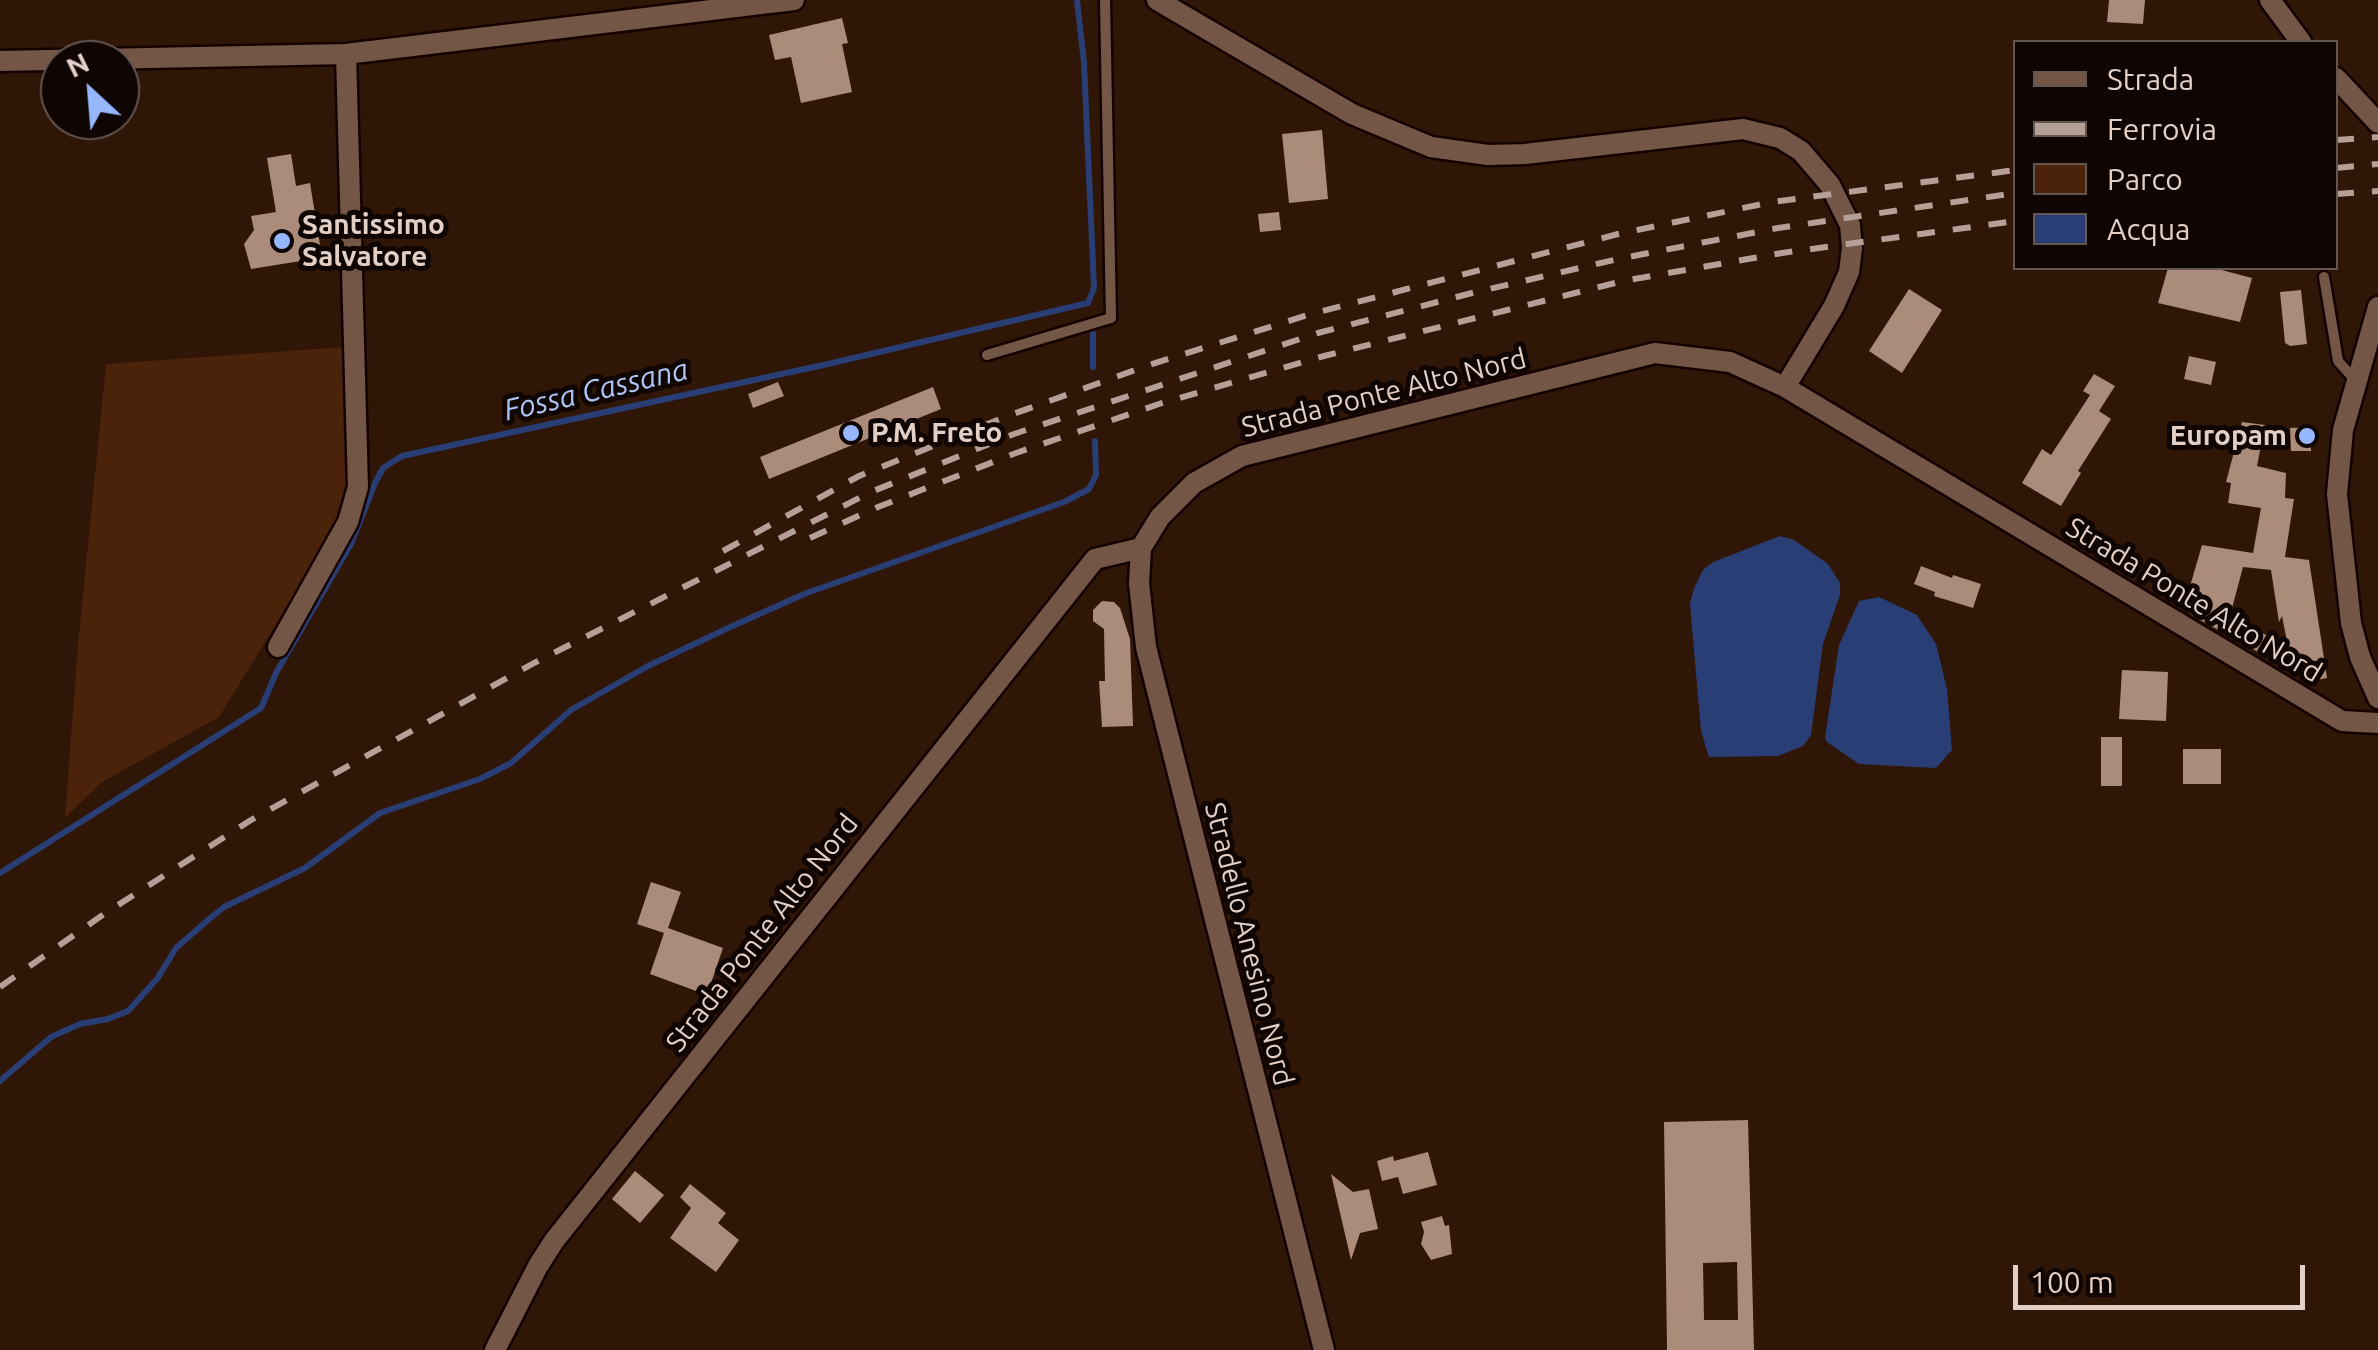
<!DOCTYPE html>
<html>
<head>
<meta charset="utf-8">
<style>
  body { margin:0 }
  #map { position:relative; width:2378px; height:1350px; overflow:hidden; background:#2f1607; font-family:Ubuntu,sans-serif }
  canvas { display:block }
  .legend { position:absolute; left:2013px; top:40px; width:325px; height:230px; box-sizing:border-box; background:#0f0502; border:2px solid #635651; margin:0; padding:12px 18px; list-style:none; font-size:30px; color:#e2d0c7 }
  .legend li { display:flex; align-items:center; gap:20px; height:50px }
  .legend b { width:50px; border:2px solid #635651 }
  .north { position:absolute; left:40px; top:40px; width:100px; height:100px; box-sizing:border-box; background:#0f0502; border:2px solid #635651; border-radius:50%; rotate:334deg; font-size:28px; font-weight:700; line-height:40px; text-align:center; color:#e2d0c7 }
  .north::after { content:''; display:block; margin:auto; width:35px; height:45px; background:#96b6fd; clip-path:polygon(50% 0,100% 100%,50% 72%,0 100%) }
  .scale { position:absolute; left:2013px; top:1265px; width:292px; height:45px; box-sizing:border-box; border:5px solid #e2d0c7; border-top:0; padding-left:12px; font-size:30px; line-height:35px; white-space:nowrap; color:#e2d0c7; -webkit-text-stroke:8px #0f0502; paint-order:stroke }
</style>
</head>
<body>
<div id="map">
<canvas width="2378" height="1350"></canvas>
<ul class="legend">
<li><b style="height:12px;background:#745646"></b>Strada</li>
<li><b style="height:12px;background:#b4a096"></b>Ferrovia</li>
<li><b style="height:28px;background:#4a230a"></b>Parco</li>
<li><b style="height:28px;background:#283e75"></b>Acqua</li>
</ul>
<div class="north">N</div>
<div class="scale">100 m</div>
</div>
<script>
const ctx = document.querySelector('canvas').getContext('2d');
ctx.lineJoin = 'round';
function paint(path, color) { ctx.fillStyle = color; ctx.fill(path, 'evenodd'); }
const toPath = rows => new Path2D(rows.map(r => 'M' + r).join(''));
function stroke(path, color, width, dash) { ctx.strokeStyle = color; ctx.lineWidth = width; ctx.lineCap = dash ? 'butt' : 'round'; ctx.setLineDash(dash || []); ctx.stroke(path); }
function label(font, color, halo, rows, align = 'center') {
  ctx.font = font + ' Ubuntu,sans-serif'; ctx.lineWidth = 10; ctx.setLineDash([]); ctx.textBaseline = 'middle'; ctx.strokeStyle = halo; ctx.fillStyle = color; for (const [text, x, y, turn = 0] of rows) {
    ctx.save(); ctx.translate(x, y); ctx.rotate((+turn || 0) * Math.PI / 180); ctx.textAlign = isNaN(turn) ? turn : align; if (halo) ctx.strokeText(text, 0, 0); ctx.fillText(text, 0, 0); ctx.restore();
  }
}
paint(toPath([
  [344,347,348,482,343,515,219,717,102,782,65,818,78,645,106,364]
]), '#4a230a');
paint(toPath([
  [1780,536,1794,540,1828,564,1840,583,1840,595,1823,644,1811,735,1803,746,1778,756,1709,757,1701,731,1690,604,1694,588,1703,570,1713,562],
  [1879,597,1917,615,1936,644,1947,689,1952,750,1936,768,1859,764,1827,742,1825,737,1839,645,1859,601]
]), '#283e75');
stroke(toPath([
  [1093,332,1093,367],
  [0,873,261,708,277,671,351,544,375,483,383,468,402,456,828,364,1088,303,1094,288,1084,63,1077,0],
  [0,1081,51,1037,80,1024,108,1019,128,1011,157,979,176,948,209,919,224,907,305,868,380,813,480,779,511,763,571,710,648,666,726,629,804,594,1064,502,1089,489,1096,475,1095,441]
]), '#283e75', 6);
paint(toPath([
  [2109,0,2145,0,2143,24,2107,22],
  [842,18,848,43,842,44,852,92,801,103,791,57,775,60,769,35],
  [1322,130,1328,199,1289,203,1282,134],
  [291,154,296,186,310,183,321,251,306,253,307,260,251,269,244,244,254,230,251,216,276,212,267,158],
  [1279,212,1281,230,1260,232,1258,214],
  [2168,268,2214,268,2252,278,2240,322,2158,303],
  [1909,289,1942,310,1902,373,1869,351],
  [2301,290,2307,344,2290,346,2285,343,2280,292],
  [2189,356,2216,362,2211,385,2184,379],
  [2094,374,2115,386,2099,411,2111,419,2078,471,2081,473,2061,506,2022,483,2042,449,2051,455,2090,395,2083,391],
  [778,382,784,396,753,408,748,394],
  [933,387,941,409,769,479,760,457],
  [2242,422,2265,425,2257,466,2286,473,2285,498,2294,499,2285,557,2309,560,2327,678,2307,682,2305,670,2293,672,2282,616,2279,622,2271,570,2243,567,2231,612,2237,616,2235,619,2270,637,2260,653,2193,616,2184,607,2202,545,2253,553,2261,508,2228,503,2231,483,2226,482],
  [2311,427,2311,451,2291,451,2290,428],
  [1921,566,1952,578,1953,575,1981,584,1973,608,1934,596,1935,592,1914,584],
  [1102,601,1114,602,1120,608,1130,639,1133,726,1102,727,1099,681,1105,681,1104,629,1093,621,1093,610],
  [2122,670,2168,672,2166,721,2119,719],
  [2101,737,2122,737,2122,786,2101,786],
  [2183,749,2221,749,2221,784,2183,784],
  [651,882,681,892,668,928,723,948,707,995,650,974,664,933,637,924],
  [1748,1120,1754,1350,1667,1350,1664,1122],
  [1737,1262,1738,1320,1704,1320,1703,1263],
  [1428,1152,1437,1185,1403,1194,1398,1177,1382,1181,1377,1161,1393,1156,1394,1161],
  [635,1171,664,1195,640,1223,612,1199],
  [1331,1174,1353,1192,1369,1189,1378,1229,1360,1233,1351,1260],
  [690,1184,726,1213,718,1223,739,1240,716,1272,670,1238,691,1208,680,1197],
  [1442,1216,1445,1226,1449,1225,1452,1254,1431,1260,1421,1244,1424,1232,1421,1222]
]), '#ab8b79');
const lane = toPath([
  [2324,277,2338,361,2355,380],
  [987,355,1111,318,1105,0]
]);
const street = toPath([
  [1157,0,1352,114,1431,147,1488,155,1525,154,1743,129,1780,138,1801,151,1830,185,1850,225,1852,248,1849,272,1834,306,1785,387],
  [2270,0,2301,42],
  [0,61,346,54,794,0],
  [2336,78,2378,123],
  [2378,307,2343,430,2337,494,2351,623,2360,657,2378,698],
  [1141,548,1139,583,1146,647,1324,1350],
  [278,647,348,522,358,487,346,54],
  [495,1350,538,1266,554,1241,1095,559,1141,548,1160,517,1194,483,1242,456,1655,353,1730,362,1785,387,2342,721,2378,723]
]);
stroke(lane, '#150200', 15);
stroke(street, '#150200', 25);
stroke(lane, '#745646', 10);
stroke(street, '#745646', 20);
stroke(toPath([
  [2336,140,2378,137],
  [2336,168,2378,164],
  [2336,194,2378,191],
  [810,538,878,507,1016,453,1162,403,1324,356,1623,281,1782,253,2016,221],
  [723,551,859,476,1005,417,1149,365,1311,314,1618,234,1772,202,2016,170],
  [0,987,104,914,251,820,534,663,871,492,1014,434,1318,333,1472,293,1618,259,1778,228,2016,193]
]), '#b4a096', 6, [18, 18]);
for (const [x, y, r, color] of [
  [282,241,10,"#96b6fd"],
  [851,433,10,"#96b6fd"],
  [2307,436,10,"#96b6fd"]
]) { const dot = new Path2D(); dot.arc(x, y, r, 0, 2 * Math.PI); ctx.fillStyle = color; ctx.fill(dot); stroke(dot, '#0f0502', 4); }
label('bold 28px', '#e2d0c7', '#0f0502', [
  ["Santissimo",302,225],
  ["Salvatore",302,257],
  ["P.M. Freto",871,433],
  ["Europam",2287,436,"right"]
], 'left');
label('28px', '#e2d0c7', '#0f0502', [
  ["Strada Ponte Alto Nord",1384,393,-14],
  ["Strada Ponte Alto Nord",2194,600,31],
  ["Strada Ponte Alto Nord",762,933,-52],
  ["Stradello Anesino Nord",1249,944,76]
]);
label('italic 30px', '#adc4f7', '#0f0502', [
  ["Fossa Cassana",596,390,-13]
]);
</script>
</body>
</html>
